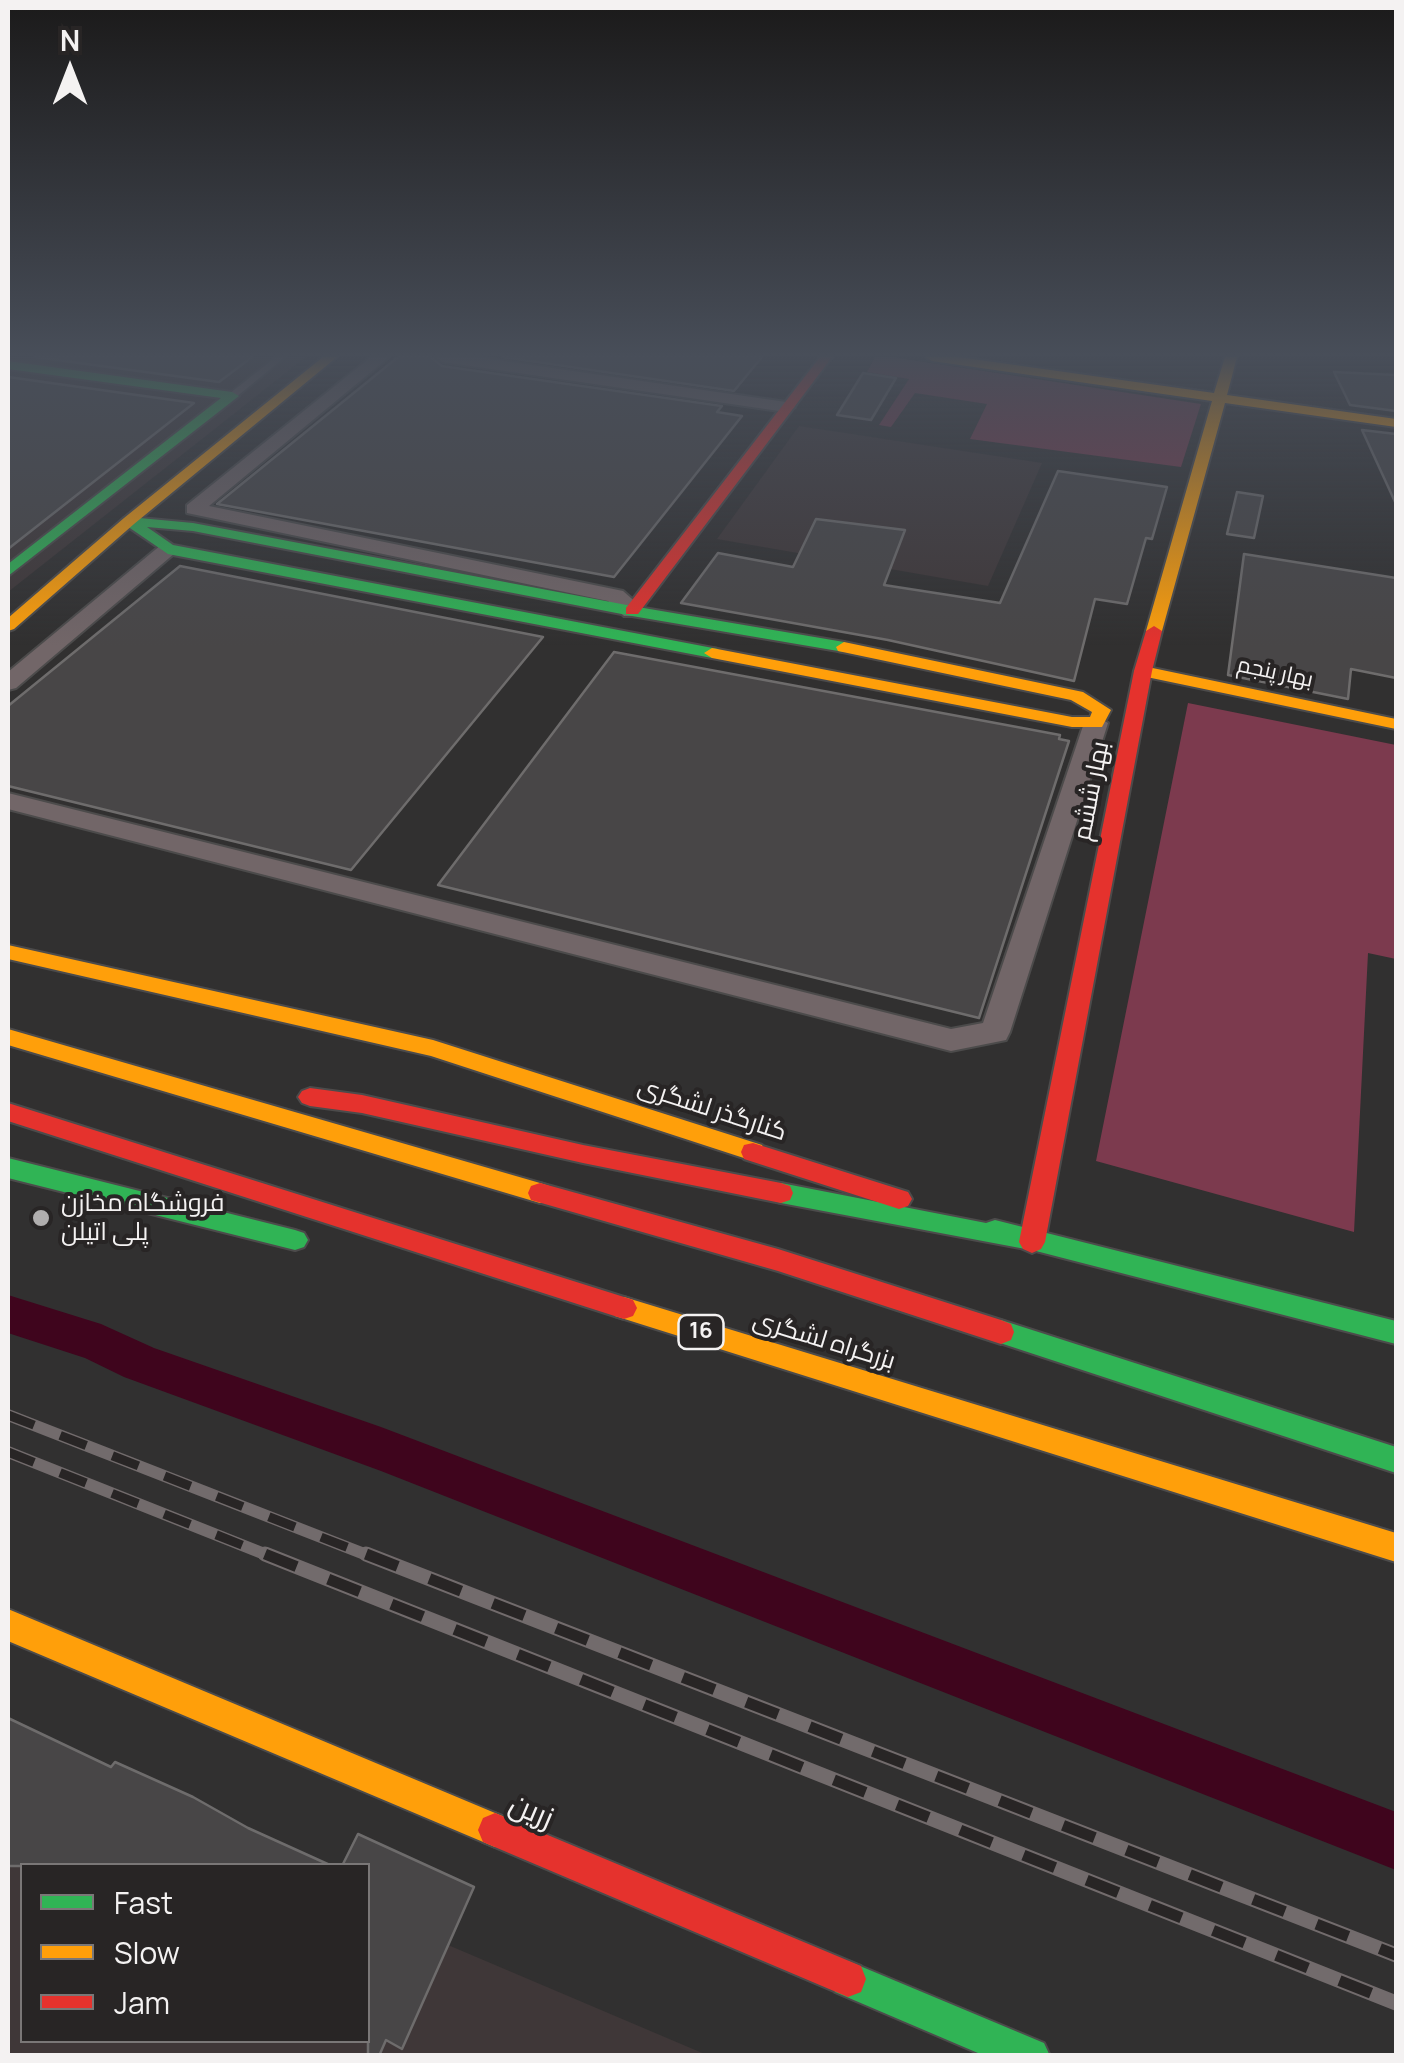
<!DOCTYPE html>
<html>
<head>
<meta charset="utf-8">
<style>
  body { margin:0 }
  #map { position:relative; width:1404px; height:2063px; overflow:hidden; background:#313030; font-family:Manrope,sans-serif }
  canvas { display:block }
  .frame { position:absolute; inset:0; border:10px solid #f4f2f2; pointer-events:none }
  .legend { position:absolute; left:20px; top:1863px; width:350px; height:180px; box-sizing:border-box; background:#282525; border:2px solid #7a7777; margin:0; padding:12px 18px; list-style:none; font-size:30px; color:#f4f2f2 }
  .legend li { display:flex; align-items:center; gap:20px; height:50px }
  .legend b { width:50px; border:2px solid #7a7777 }
  .north { position:absolute; left:20px; top:20px; width:100px; height:100px; -webkit-text-stroke:8px #282525; paint-order:stroke; rotate:0deg; font-size:28px; font-weight:700; line-height:40px; text-align:center; color:#f4f2f2 }
  .north::after { content:''; display:block; margin:auto; width:35px; height:45px; background:#f4f2f2; clip-path:polygon(50% 0,100% 100%,50% 72%,0 100%) }
</style>
</head>
<body>
<div id="map">
<canvas width="1404" height="2063"></canvas>
<div class="frame"></div>
<ul class="legend">
<li><b style="height:12px;background:#30b455"></b>Fast</li>
<li><b style="height:12px;background:#ff9f0a"></b>Slow</li>
<li><b style="height:12px;background:#e5322d"></b>Jam</li>
</ul>
<div class="north">N</div>
</div>
<script>
const ctx = document.querySelector('canvas').getContext('2d');
ctx.lineJoin = 'round';
function paint(path, color) { ctx.fillStyle = color; ctx.fill(path, 'evenodd'); }
const toPath = rows => new Path2D(rows.map(r => 'M' + r).join(''));
function stroke(path, color, width, dash) { ctx.strokeStyle = color; ctx.lineWidth = width; ctx.lineCap = dash ? 'butt' : 'round'; ctx.setLineDash(dash || []); ctx.stroke(path); }
function label(font, color, halo, rows, align = 'center') {
  ctx.font = font + ' Manrope,Cairo,sans-serif'; ctx.lineWidth = 8; ctx.setLineDash([]); ctx.textBaseline = 'middle'; ctx.strokeStyle = halo; ctx.fillStyle = color; for (const [text, x, y, turn = 0] of rows) {
    ctx.save(); ctx.translate(x, y); ctx.rotate((+turn || 0) * Math.PI / 180); ctx.textAlign = isNaN(turn) ? turn : align; if (halo) ctx.strokeText(text, 0, 0); ctx.fillText(text, 0, 0); ctx.restore();
  }
}
paint(toPath([
  [8,357,306,357,8,592],
  [799,426,1042,463,988,586,717,539],
  [8,1757,262,1865,22,1866,22,2040,368,2040,368,1911,707,2055,8,2055]
]), '#3f3738');
paint(toPath([
  [875,357,892,357,1201,404,1181,467,970,439,987,404,915,393,891,427,879,425,909,379,867,372],
  [1188,703,1396,745,1396,959,1368,953,1354,1232,1096,1161]
]), '#7c3a4e');
paint(toPath([
  [8,1295,101,1324,154,1348,381,1427,1396,1812,1396,1870,381,1471,124,1377,85,1358,8,1333,8,1295]
]), '#3f051d');
const building = toPath([
  [35,357,252,357,219,382,35,357],
  [398,357,431,357,442,366,722,406,717,412,742,416,614,577,217,504,398,357],
  [502,357,762,357,734,391,502,357],
  [1334,372,1396,375,1396,411,1350,405,1334,372],
  [863,373,896,378,871,420,837,415,863,373],
  [8,377,194,403,8,549,8,377],
  [1362,430,1396,434,1396,504,1362,430],
  [1058,471,1167,487,1152,539,1146,538,1127,604,1095,599,1074,681,888,640,681,603,718,553,793,567,816,519,905,530,884,585,1000,603,1058,471],
  [1237,492,1263,496,1254,538,1227,534,1237,492],
  [1244,554,1396,578,1396,678,1351,669,1348,699,1228,675,1244,554],
  [180,566,543,637,351,870,8,786,8,706,180,566],
  [614,652,1060,735,1059,739,1069,741,979,1018,438,885,614,652],
  [8,1718,111,1767,115,1762,193,1797,248,1828,332,1866,8,1866,8,1718],
  [358,1834,474,1887,402,2049,386,2040,379,2056,368,2056,368,1866,342,1866,358,1834]
]);
paint(building, '#484647');
stroke(building, '#6e6c6c', 2.5);
const lane = toPath([
  [276,357,285,357,235,398,229,398,229,394,276,357]
]);
const street = toPath([
  [371,357,389,357,209,506,623,591,640,606,643,611,640,616,624,616,608,601,187,513,187,505,371,357],
  [435,357,477,357,786,402,795,407,786,412,443,362,435,357],
  [168,543,178,549,175,553,16,688,8,690,8,672,161,545,168,543],
  [1096,716,1108,723,1010,1032,1006,1040,951,1051,8,809,8,793,951,1029,983,1023,1084,723,1096,716]
]);
const fast = toPath([
  [8,361,232,392,239,396,8,576,8,564,221,398,8,369,8,361],
  [129,517,193,523,632,606,844,642,852,647,844,652,632,616,193,531,147,527,173,545,718,649,720,653,712,658,168,554,124,524,124,518,129,517],
  [8,1158,295,1230,304,1233,308,1240,304,1247,295,1250,8,1178,8,1158],
  [781,1183,986,1223,995,1220,1396,1321,1396,1344,1036,1251,781,1203,772,1200,769,1193,772,1186,781,1183],
  [1001,1320,1396,1447,1396,1473,991,1340,988,1332,991,1324,1001,1320],
  [848,1961,1044,2043,1050,2056,985,2056,835,1992,830,1979,835,1966,848,1961]
]);
const slow = toPath([
  [323,357,337,357,134,524,14,629,8,631,8,618,124,518,323,357],
  [926,357,958,357,1214,393,1225,357,1237,357,1227,395,1396,419,1396,427,1225,403,1162,631,1154,636,1146,631,1212,401,932,361,926,357],
  [844,642,1083,692,1111,710,1102,727,1072,727,712,658,704,653,712,648,1072,717,1090,717,1092,712,1071,700,838,651,836,647,844,642],
  [1143,666,1396,719,1396,729,1137,675,1134,671,1143,666],
  [8,945,433,1040,762,1145,765,1152,762,1159,753,1161,431,1056,8,959,8,945],
  [8,1029,540,1183,549,1186,552,1193,549,1200,540,1203,8,1045,8,1029],
  [624,1297,1396,1533,1396,1562,615,1316,611,1308,615,1300,624,1297],
  [8,1609,507,1818,512,1830,507,1842,495,1847,8,1641,8,1609]
]);
const jam = toPath([
  [820,357,832,357,638,614,626,614,626,608,820,357],
  [1154,626,1162,631,1152,671,1045,1242,1041,1249,1032,1253,1023,1249,1019,1242,1134,671,1146,631,1154,626],
  [310,1088,362,1095,583,1145,781,1183,790,1186,793,1193,790,1200,781,1203,583,1163,362,1113,310,1106,302,1103,298,1097,302,1091,310,1088],
  [8,1103,624,1297,633,1300,637,1308,633,1316,624,1319,8,1121,8,1103],
  [753,1143,908,1192,912,1199,908,1206,899,1209,744,1159,741,1152,744,1145,753,1143],
  [540,1183,778,1249,1001,1320,1011,1324,1014,1332,1011,1340,1001,1344,778,1271,531,1200,528,1193,531,1186,540,1183],
  [495,1813,861,1966,866,1979,861,1992,848,1997,483,1842,478,1830,483,1818,495,1813]
]);
stroke(lane, '#4c4b4b', 4);
stroke(street, '#4c4b4b', 4);
stroke(fast, '#4c4b4b', 4);
stroke(slow, '#4c4b4b', 4);
stroke(jam, '#4c4b4b', 4);
paint(lane, '#726668');
paint(street, '#726668');
paint(fast, '#30b455');
paint(slow, '#ff9f0a');
paint(jam, '#e5322d');
const railFar1 = toPath([
  [8,1415,372,1557],
  [8,1452,272,1557]
]);
const rail = toPath([
  [265,1554,1396,2003],
  [366,1554,1396,1955]
]);
stroke(railFar1, '#726b6c', 12);
stroke(rail, '#726b6c', 15);
stroke(railFar1, '#282525', 9, [28]);
stroke(rail, '#282525', 11, [34]);
const sky = ctx.createLinearGradient(0, 0, 0, 646);
sky.addColorStop(0, '#1b1a1a');
sky.addColorStop(0.55, '#484e59');
sky.addColorStop(1, '#484e5900');
ctx.fillStyle = sky;
ctx.fillRect(0, 0, 1404, 646);
for (const [x, y, r, color] of [
  [41,1218,10,"#b0aeae"]
]) { const dot = new Path2D(); dot.arc(x, y, r, 0, 2 * Math.PI); ctx.fillStyle = color; ctx.fill(dot); stroke(dot, '#282525', 4); }
label('22px', '#f4f2f2', '#282525', [
  ["بهار پنجم",1275,673,12]
]);
for (const [x, y, w] of [
  [701,1332,45]
]) { const box = new Path2D(); box.roundRect(x - w / 2, y - 17, w, 34, 8); ctx.fillStyle = '#282525'; ctx.fill(box); stroke(box, '#f4f2f2', 2.5); }
label('bold 22px', '#f4f2f2', null, [
  ["16",701,1332]
]);
label('25px', '#f4f2f2', '#282525', [
  ["بهار ششم",1092,791,-79],
  ["کنارگذر لشگری",712,1110,18],
  ["بزرگراه لشگری",824,1341,17]
]);
label('25px', '#f4f2f2', '#282525', [
  ["فروشگاه مخازن",61,1204],
  ["پلی اتیلن",61,1233]
], 'left');
label('30px', '#f4f2f2', '#282525', [
  ["زرین",531,1812,23]
]);
</script>
</body>
</html>
